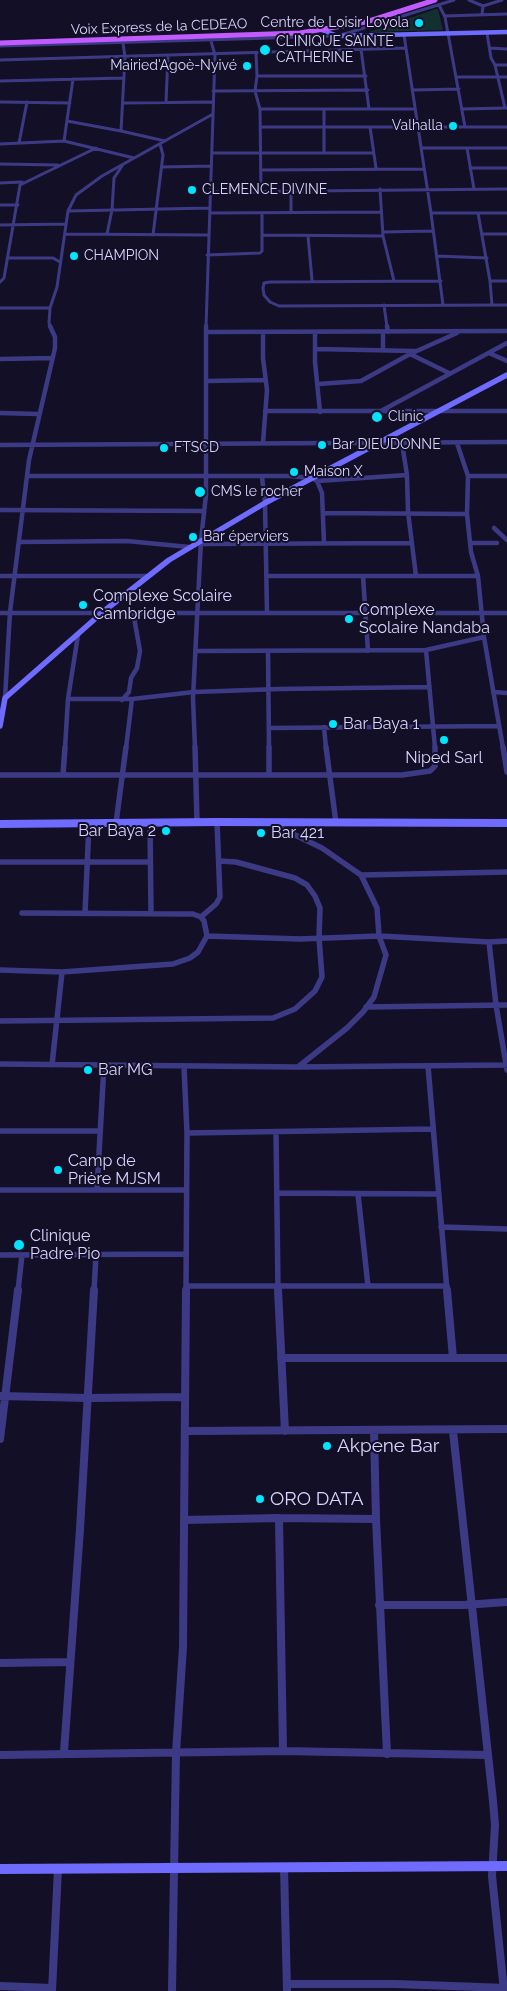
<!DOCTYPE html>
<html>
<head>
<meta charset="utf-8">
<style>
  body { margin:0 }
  canvas { display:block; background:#130f26 }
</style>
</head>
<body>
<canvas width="507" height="1991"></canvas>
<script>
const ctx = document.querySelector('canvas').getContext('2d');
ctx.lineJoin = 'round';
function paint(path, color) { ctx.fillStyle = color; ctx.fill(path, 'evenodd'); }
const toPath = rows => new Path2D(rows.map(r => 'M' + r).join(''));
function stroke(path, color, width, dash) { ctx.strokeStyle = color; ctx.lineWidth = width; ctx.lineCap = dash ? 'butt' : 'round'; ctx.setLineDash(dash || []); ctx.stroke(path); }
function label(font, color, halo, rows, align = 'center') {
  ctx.font = font + ' Raleway,sans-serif'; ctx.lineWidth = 4; ctx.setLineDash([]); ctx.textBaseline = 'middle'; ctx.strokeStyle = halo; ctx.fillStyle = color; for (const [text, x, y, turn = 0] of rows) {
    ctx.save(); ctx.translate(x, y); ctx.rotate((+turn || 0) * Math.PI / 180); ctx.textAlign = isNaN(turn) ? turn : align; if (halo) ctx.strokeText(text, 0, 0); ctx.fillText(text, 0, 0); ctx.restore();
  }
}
paint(toPath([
  [436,9,438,9,443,30,442,30,369,32]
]), '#12302f');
stroke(toPath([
  [469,0,483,6,482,15],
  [439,5,445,17,465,127],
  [483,6,502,0],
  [445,16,507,14],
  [487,33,491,58,495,65],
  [404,35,431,213,507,213],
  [123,43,125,57,121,131,165,141],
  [0,46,338,36,454,0],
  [490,48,507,49],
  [361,49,369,109],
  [256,53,257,76,255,91,260,109,261,192],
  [0,60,406,48],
  [257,76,366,76],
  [456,77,507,77],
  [0,81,124,78],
  [412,90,459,89],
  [213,91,368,90],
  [0,102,70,103],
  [166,102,168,56],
  [123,103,212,102],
  [505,108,495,65,507,65],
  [260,109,415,109],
  [324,109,324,153],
  [462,109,507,108],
  [67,121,121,131],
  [261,127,507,127],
  [370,127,376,168],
  [64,141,73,79],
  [19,143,27,102],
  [0,144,64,141,134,158],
  [421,148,507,148],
  [467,148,474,189],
  [213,153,374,153],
  [0,164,58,165],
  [162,167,211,166],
  [470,168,507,168],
  [261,170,424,169],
  [0,183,22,182],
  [380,189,383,236,394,281],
  [211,192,507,189],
  [291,192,291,213],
  [0,205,18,205],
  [68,211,210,208],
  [210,213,381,212],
  [431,213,443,305],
  [478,213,490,281,492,305],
  [0,225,66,224],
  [383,232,432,231],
  [65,234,208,235],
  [107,234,112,210,114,178,122,166],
  [482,234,507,234],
  [153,235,163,155,160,144],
  [262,235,383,236],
  [308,236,312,280],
  [207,255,260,253,262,251,262,214],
  [437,256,487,258],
  [7,258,53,258,60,262],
  [441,281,270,282,264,283,263,288,264,295,270,302,279,306,507,305],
  [490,281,507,281],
  [0,282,4,278,20,185,96,148],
  [384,305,387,327],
  [0,308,50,308],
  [51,327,49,323,50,308,57,287,68,211,76,195,102,176,213,114],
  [206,327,215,55,211,41]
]), '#3d3a85', 3);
stroke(toPath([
  [387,326,388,332],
  [206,332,507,331],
  [263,332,263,358,267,390,263,443],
  [315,332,315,362,320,412],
  [383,332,383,349],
  [315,349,415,351],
  [489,353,507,361],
  [410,354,449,373],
  [0,359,53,358],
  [206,381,266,380],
  [318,384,361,381,410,354,457,333],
  [265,411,507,411],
  [381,411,507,343],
  [0,413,38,414],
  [402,443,407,475,408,512,416,576],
  [457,443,468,476,467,514,471,552,478,576,484,637,503,748],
  [0,445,507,442],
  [28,476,289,476,312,478,317,481,322,493,324,543],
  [468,476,507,476],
  [262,477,265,503,267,613],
  [317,481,407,475],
  [0,510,204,511],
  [324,513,467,514],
  [494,528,507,540],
  [20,542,127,541,189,547],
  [470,543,497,543],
  [201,544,412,543],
  [0,576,146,576],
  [266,576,478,576],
  [363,576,368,651],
  [0,613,507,613],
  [426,650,435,748],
  [197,651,426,650,484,637],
  [268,651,269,748],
  [493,692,507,693],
  [5,698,10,612,29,460,55,348,55,337,50,326],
  [68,699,132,699,194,692,279,689,428,687],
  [122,700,129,692,131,678,137,668,140,651,133,612],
  [324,727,326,748],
  [270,728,499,726],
  [65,748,68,699,78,635],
  [126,748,132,699],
  [195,748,193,698,201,540,206,495,206,326]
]), '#3d3a85', 4.5);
stroke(toPath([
  [195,747,197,822],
  [269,747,269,775],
  [326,747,336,823],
  [503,747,507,772],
  [0,775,402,775,430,771,435,766,435,747],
  [63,775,65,747],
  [150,822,151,913],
  [116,823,126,747],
  [0,862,150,862],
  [361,875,507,872],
  [85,913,89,824],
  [201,917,216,904,220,897,217,822],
  [207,936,300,939,379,936,489,942,507,941],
  [489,942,496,1005,507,1070],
  [0,970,62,972,173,964,190,958,198,952,207,936,204,921,201,917,193,914,22,913],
  [366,1007,507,1005],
  [0,1021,273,1018,295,1009,315,991,322,977,319,938,320,908,315,896,307,885,295,878,236,862,219,861],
  [0,1064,298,1067,347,1028,363,1012,374,997,386,955,379,936,377,908,361,875,322,848,270,823],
  [52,1065,62,972],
  [184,1066,187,1133,186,1291],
  [428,1066,447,1291],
  [299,1067,507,1065],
  [0,1131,100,1131],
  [276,1132,278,1291],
  [187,1133,432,1129],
  [97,1189,104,1065],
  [0,1190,186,1190],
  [278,1193,439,1194],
  [358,1194,368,1286],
  [441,1227,507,1229],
  [0,1255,185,1254],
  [187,1286,447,1286],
  [18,1291,22,1255],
  [94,1291,96,1255]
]), '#3d3a85', 5.5);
stroke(toPath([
  [278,1290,285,1431],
  [447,1290,453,1358],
  [281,1358,507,1358],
  [0,1396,88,1398,185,1397],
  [185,1431,507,1429],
  [374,1431,376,1519,387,1754],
  [453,1431,493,1801,495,1825,492,1876,504,1991],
  [0,1439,18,1290],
  [279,1518,283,1751],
  [184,1520,279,1518,376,1519],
  [379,1605,464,1605,507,1602],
  [0,1663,69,1662],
  [64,1752,80,1529,94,1290],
  [0,1755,283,1751,487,1755],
  [284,1867,287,1991],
  [287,1984,395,1984,507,1988],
  [0,1986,52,1988],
  [52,1991,58,1869],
  [172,1991,176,1753,183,1647,186,1290]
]), '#3d3a85', 8);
stroke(toPath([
  [319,29,338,36,507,32]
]), '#6f6bff', 4.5);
stroke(toPath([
  [0,726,5,698,104,611,169,560,265,503,507,375]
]), '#6f6bff', 5.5);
stroke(toPath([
  [0,824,217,822,507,823]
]), '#6f6bff', 8);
stroke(toPath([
  [0,1869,507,1866]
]), '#6f6bff', 10);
stroke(toPath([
  [0,43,300,33,366,22,435,0]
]), '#c25bff', 5);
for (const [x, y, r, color] of [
  [419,23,5,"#00e5ff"],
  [265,50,6,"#00e5ff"],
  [247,66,5,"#00e5ff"],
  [453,126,5,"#00e5ff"],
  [192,190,5,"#00e5ff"],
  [74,256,5,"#00e5ff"],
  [377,417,6,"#00e5ff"],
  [322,445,5,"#00e5ff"],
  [164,448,5,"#00e5ff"],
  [294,472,5,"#00e5ff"],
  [200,492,6,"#00e5ff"],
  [193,537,5,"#00e5ff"],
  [83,605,5,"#00e5ff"],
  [349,619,5,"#00e5ff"],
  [333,724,5,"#00e5ff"],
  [444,740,5,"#00e5ff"],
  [166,831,5,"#00e5ff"],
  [261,833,5,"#00e5ff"],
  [88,1070,5,"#00e5ff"],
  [58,1170,5,"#00e5ff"],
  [19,1245,6,"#00e5ff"],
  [327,1446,5,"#00e5ff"],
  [260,1499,5,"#00e5ff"]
]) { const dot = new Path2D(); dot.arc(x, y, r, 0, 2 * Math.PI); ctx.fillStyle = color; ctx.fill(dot); stroke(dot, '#130f26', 2); }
label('14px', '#d9d4ff', '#130f26', [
  ["Centre de Loisir Loyola",409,23,"right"],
  ["CLINIQUE SAINTE",276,42],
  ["CATHERINE",276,58],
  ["Mairied'Agoè-Nyivé",237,66,"right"],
  ["Valhalla",443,126,"right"],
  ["CLEMENCE DIVINE",202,190],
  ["CHAMPION",84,256],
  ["Clinic",388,417],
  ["Bar DIEUDONNE",332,445],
  ["FTSCD",174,448],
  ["Maison X",304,472],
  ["CMS le rocher",211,492],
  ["Bar éperviers",203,537]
], 'left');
label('14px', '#d9d4ff', '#130f26', [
  ["Voix Express de la CEDEAO",159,27,-2]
]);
label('16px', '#d9d4ff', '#130f26', [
  ["Complexe Scolaire",93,596],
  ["Cambridge",93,614],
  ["Complexe",359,610],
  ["Scolaire Nandaba",359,628],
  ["Bar Baya 1",343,724],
  ["Niped Sarl",444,758,"center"],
  ["Bar Baya 2",156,831,"right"],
  ["Bar 421",271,833],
  ["Bar MG",98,1070],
  ["Camp de",68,1161],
  ["Prière MJSM",68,1179],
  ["Clinique",30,1236],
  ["Padre Pio",30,1254]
], 'left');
label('19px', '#d9d4ff', '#130f26', [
  ["Akpene Bar",337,1446],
  ["ORO DATA",270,1499]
], 'left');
</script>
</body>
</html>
